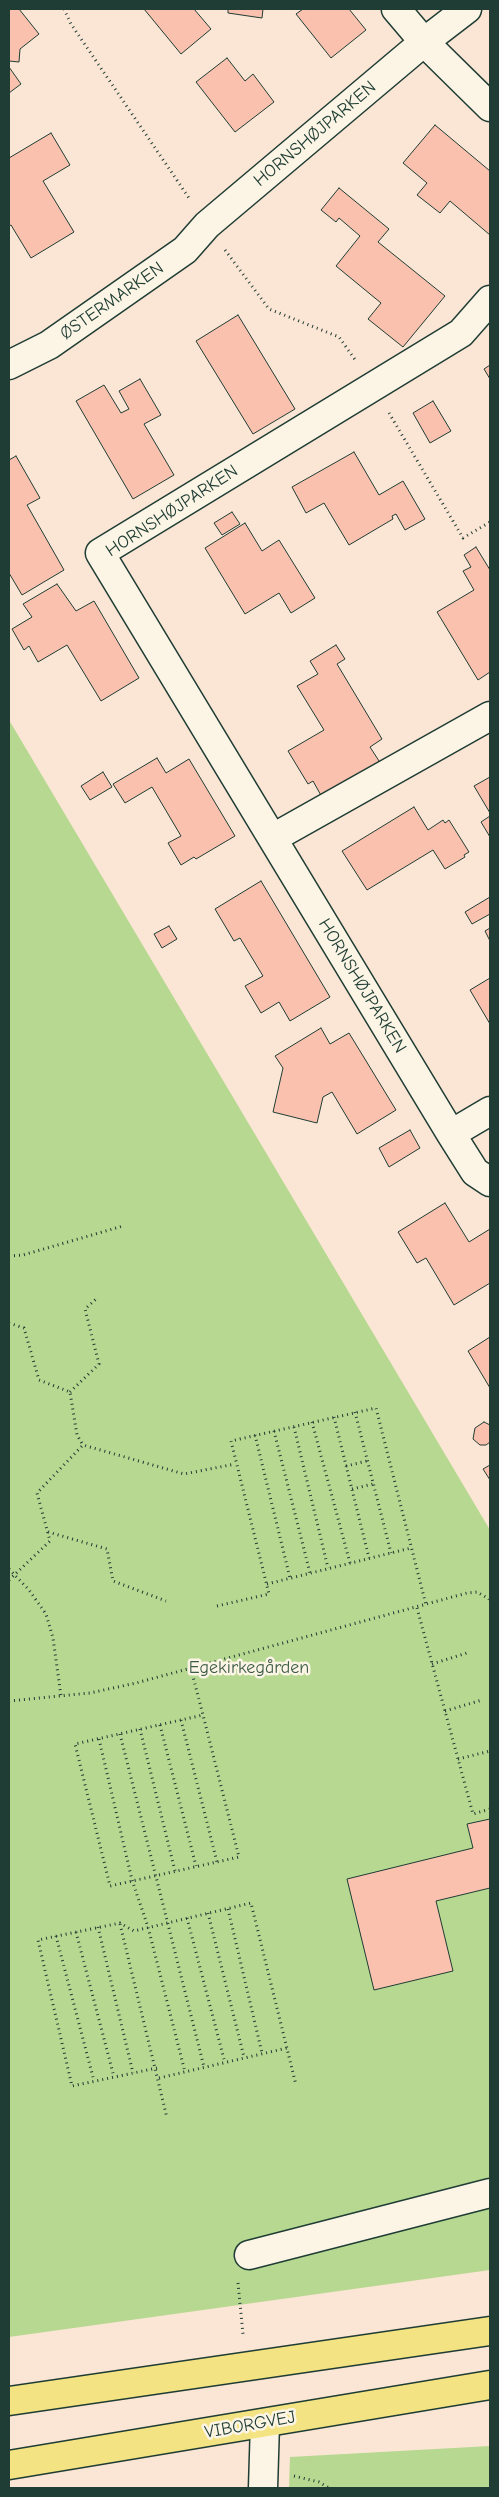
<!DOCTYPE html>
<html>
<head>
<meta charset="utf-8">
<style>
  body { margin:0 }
  #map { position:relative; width:499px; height:2497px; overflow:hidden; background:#fbe5d4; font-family:"Comic Neue",sans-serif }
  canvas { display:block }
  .frame { position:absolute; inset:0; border:10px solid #1f3d34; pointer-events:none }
</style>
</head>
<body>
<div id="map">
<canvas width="499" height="2497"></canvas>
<div class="frame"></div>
</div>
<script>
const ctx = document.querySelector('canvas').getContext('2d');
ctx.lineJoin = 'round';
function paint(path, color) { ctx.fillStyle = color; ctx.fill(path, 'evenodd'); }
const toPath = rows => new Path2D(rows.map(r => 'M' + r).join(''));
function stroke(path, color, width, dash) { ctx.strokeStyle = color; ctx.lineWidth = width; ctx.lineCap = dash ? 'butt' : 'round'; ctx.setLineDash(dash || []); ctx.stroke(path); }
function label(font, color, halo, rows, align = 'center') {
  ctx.font = font + ' "Comic Neue",sans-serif'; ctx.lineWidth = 5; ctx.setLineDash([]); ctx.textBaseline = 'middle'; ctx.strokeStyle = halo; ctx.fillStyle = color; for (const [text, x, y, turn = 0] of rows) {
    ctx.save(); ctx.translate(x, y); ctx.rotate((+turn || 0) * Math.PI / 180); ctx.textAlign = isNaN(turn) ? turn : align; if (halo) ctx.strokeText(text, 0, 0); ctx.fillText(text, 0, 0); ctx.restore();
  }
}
paint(toPath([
  [9,720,490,1530,490,2270,9,2337],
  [490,2446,490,2488,289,2488,290,2457]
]), '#b7d891');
const building = toPath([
  [9,9,19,9,39,34,20,49,19,62,9,61,9,9],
  [144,9,194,9,211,29,181,54,144,9],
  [228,9,263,9,262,18,228,13,228,9],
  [303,9,349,9,366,30,331,58,296,14,303,9],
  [227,58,245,81,253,74,274,102,235,132,196,82,227,58],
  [9,67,21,84,9,93,9,67],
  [435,125,490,171,490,235,450,201,440,213,417,195,427,183,403,163,435,125],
  [51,133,70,165,43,181,74,232,31,258,11,225,9,226,9,158,51,133],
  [339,188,389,229,378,242,445,296,403,347,368,319,381,303,336,266,360,236,339,218,336,222,321,210,339,188],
  [238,315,295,409,253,434,196,341,238,315],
  [490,365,490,379,484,369,490,365],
  [140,379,161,415,144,424,174,475,133,499,76,401,104,385,121,413,129,409,119,391,140,379],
  [433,401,451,431,430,443,413,413,433,401],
  [354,452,379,495,403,481,425,519,405,530,396,514,392,516,393,519,349,545,324,503,306,513,292,487,354,452],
  [16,456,40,498,27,505,64,570,22,595,9,573,9,460,16,456],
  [232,512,240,524,222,535,214,523,232,512],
  [245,523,262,551,279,540,315,598,291,613,279,593,245,614,205,548,245,523],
  [476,547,490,570,490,672,478,680,437,612,474,590,463,571,471,567,464,555,476,547],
  [57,584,76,611,94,601,139,678,101,701,67,645,38,662,29,646,24,650,12,629,32,617,23,604,57,584],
  [336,645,345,659,337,664,382,739,370,747,381,764,323,799,313,781,308,784,288,751,324,730,297,686,318,674,310,661,336,645],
  [157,758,166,773,189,759,235,836,196,859,194,857,181,865,168,843,181,836,152,787,125,803,113,784,157,758],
  [103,772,112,787,90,800,81,786,103,772],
  [490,777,490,813,474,786,490,777],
  [414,807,428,830,443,820,445,823,449,820,469,852,464,855,465,857,445,869,433,850,367,890,342,851,414,807],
  [490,816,490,837,481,822,490,816],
  [261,881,330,997,290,1021,279,1002,261,1013,245,986,263,976,240,938,234,941,215,909,261,881],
  [490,897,490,914,472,924,465,912,490,897],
  [169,926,177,939,162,948,154,934,169,926],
  [490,928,490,941,485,931,490,928],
  [490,978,490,1024,470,990,490,978],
  [321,1028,330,1044,349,1033,396,1110,357,1134,332,1092,323,1097,317,1123,273,1112,283,1068,275,1056,321,1028],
  [410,1130,420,1148,389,1167,379,1148,410,1130],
  [445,1203,469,1242,490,1229,490,1283,454,1305,426,1258,417,1263,398,1232,445,1203],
  [490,1337,490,1388,468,1351,490,1337],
  [484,1422,490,1425,490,1442,486,1445,480,1445,473,1439,475,1428,484,1422],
  [490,1465,490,1480,483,1469,490,1465],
  [490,1819,490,1888,436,1901,453,1971,374,1990,347,1879,473,1848,467,1824,490,1819]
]);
paint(building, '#f9c1ae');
stroke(building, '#1f3d34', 1);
const minor = toPath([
  [396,9,424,42,490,107],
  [490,300,461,333,100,553,451,1134,475,1172,490,1182],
  [9,365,49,345,185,250,207,225,424,42,467,9],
  [273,838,490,716],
  [451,1134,490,1111],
  [249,2255,490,2193],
  [263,2488,265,2423]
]);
const major = toPath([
  [9,2401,490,2331],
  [9,2465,490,2385]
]);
stroke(minor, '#1f3d34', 31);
stroke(major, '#1f3d34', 31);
stroke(toPath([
  [64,9,71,24,189,198],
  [225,250,269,309,339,337,356,361],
  [389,413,463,538,490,522],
  [9,1256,23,1255,123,1226],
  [9,1323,24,1328,39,1380,70,1392,77,1435,83,1445],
  [70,1392,99,1364,85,1309,96,1299],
  [355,1412,391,1553],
  [334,1417,369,1558],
  [312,1422,350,1563],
  [294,1427,328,1568],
  [274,1431,310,1573],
  [255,1435,290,1578],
  [346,1466,367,1461],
  [352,1489,373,1484],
  [48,1532,107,1549,113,1581,166,1601],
  [9,1569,29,1590,46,1614,53,1638,61,1696],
  [9,1580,50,1541,37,1493,83,1445,184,1474,235,1464],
  [267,1584,411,1548],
  [217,1606,269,1594,231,1441,376,1408,426,1605],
  [417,1608,473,1814,490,1809],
  [432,1664,470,1652],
  [191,1669,203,1715,239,1857,110,1886,75,1744,203,1715],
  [9,1701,90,1693,136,1683,467,1593,477,1592,489,1599,490,1603],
  [445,1711,482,1700],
  [181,1720,217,1862],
  [160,1725,196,1866],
  [140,1729,175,1871],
  [120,1734,204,2067],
  [99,1739,132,1880,148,1927,185,2072],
  [458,1759,490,1751],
  [228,1909,262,2053],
  [208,1913,244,2057],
  [187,1918,225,2063],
  [120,1924,167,2118],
  [98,1927,133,2073],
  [76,1932,114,2077],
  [56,1936,94,2081],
  [157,2068,72,2086,38,1940,120,1923,134,1931,251,1903,296,2085],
  [159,2078,287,2048],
  [238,2283,243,2334],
  [294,2476,319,2482,329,2488]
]), '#1f3d34', 3, [1, 4]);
stroke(minor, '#fcf5e5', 28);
stroke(major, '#f4e382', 28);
label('18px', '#1f3d34', '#fcf5e5', [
  ["HORNSHØJPARKEN",315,134,-40],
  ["ØSTERMARKEN",112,301,-35],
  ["HORNSHØJPARKEN",172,511,-33],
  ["HORNSHØJPARKEN",362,986,59],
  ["VIBORGVEJ",250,2425,-10]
]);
label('18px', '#3d5c47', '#fcf5e5', [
  ["Egekirkegården",249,1668]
]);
</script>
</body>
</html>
